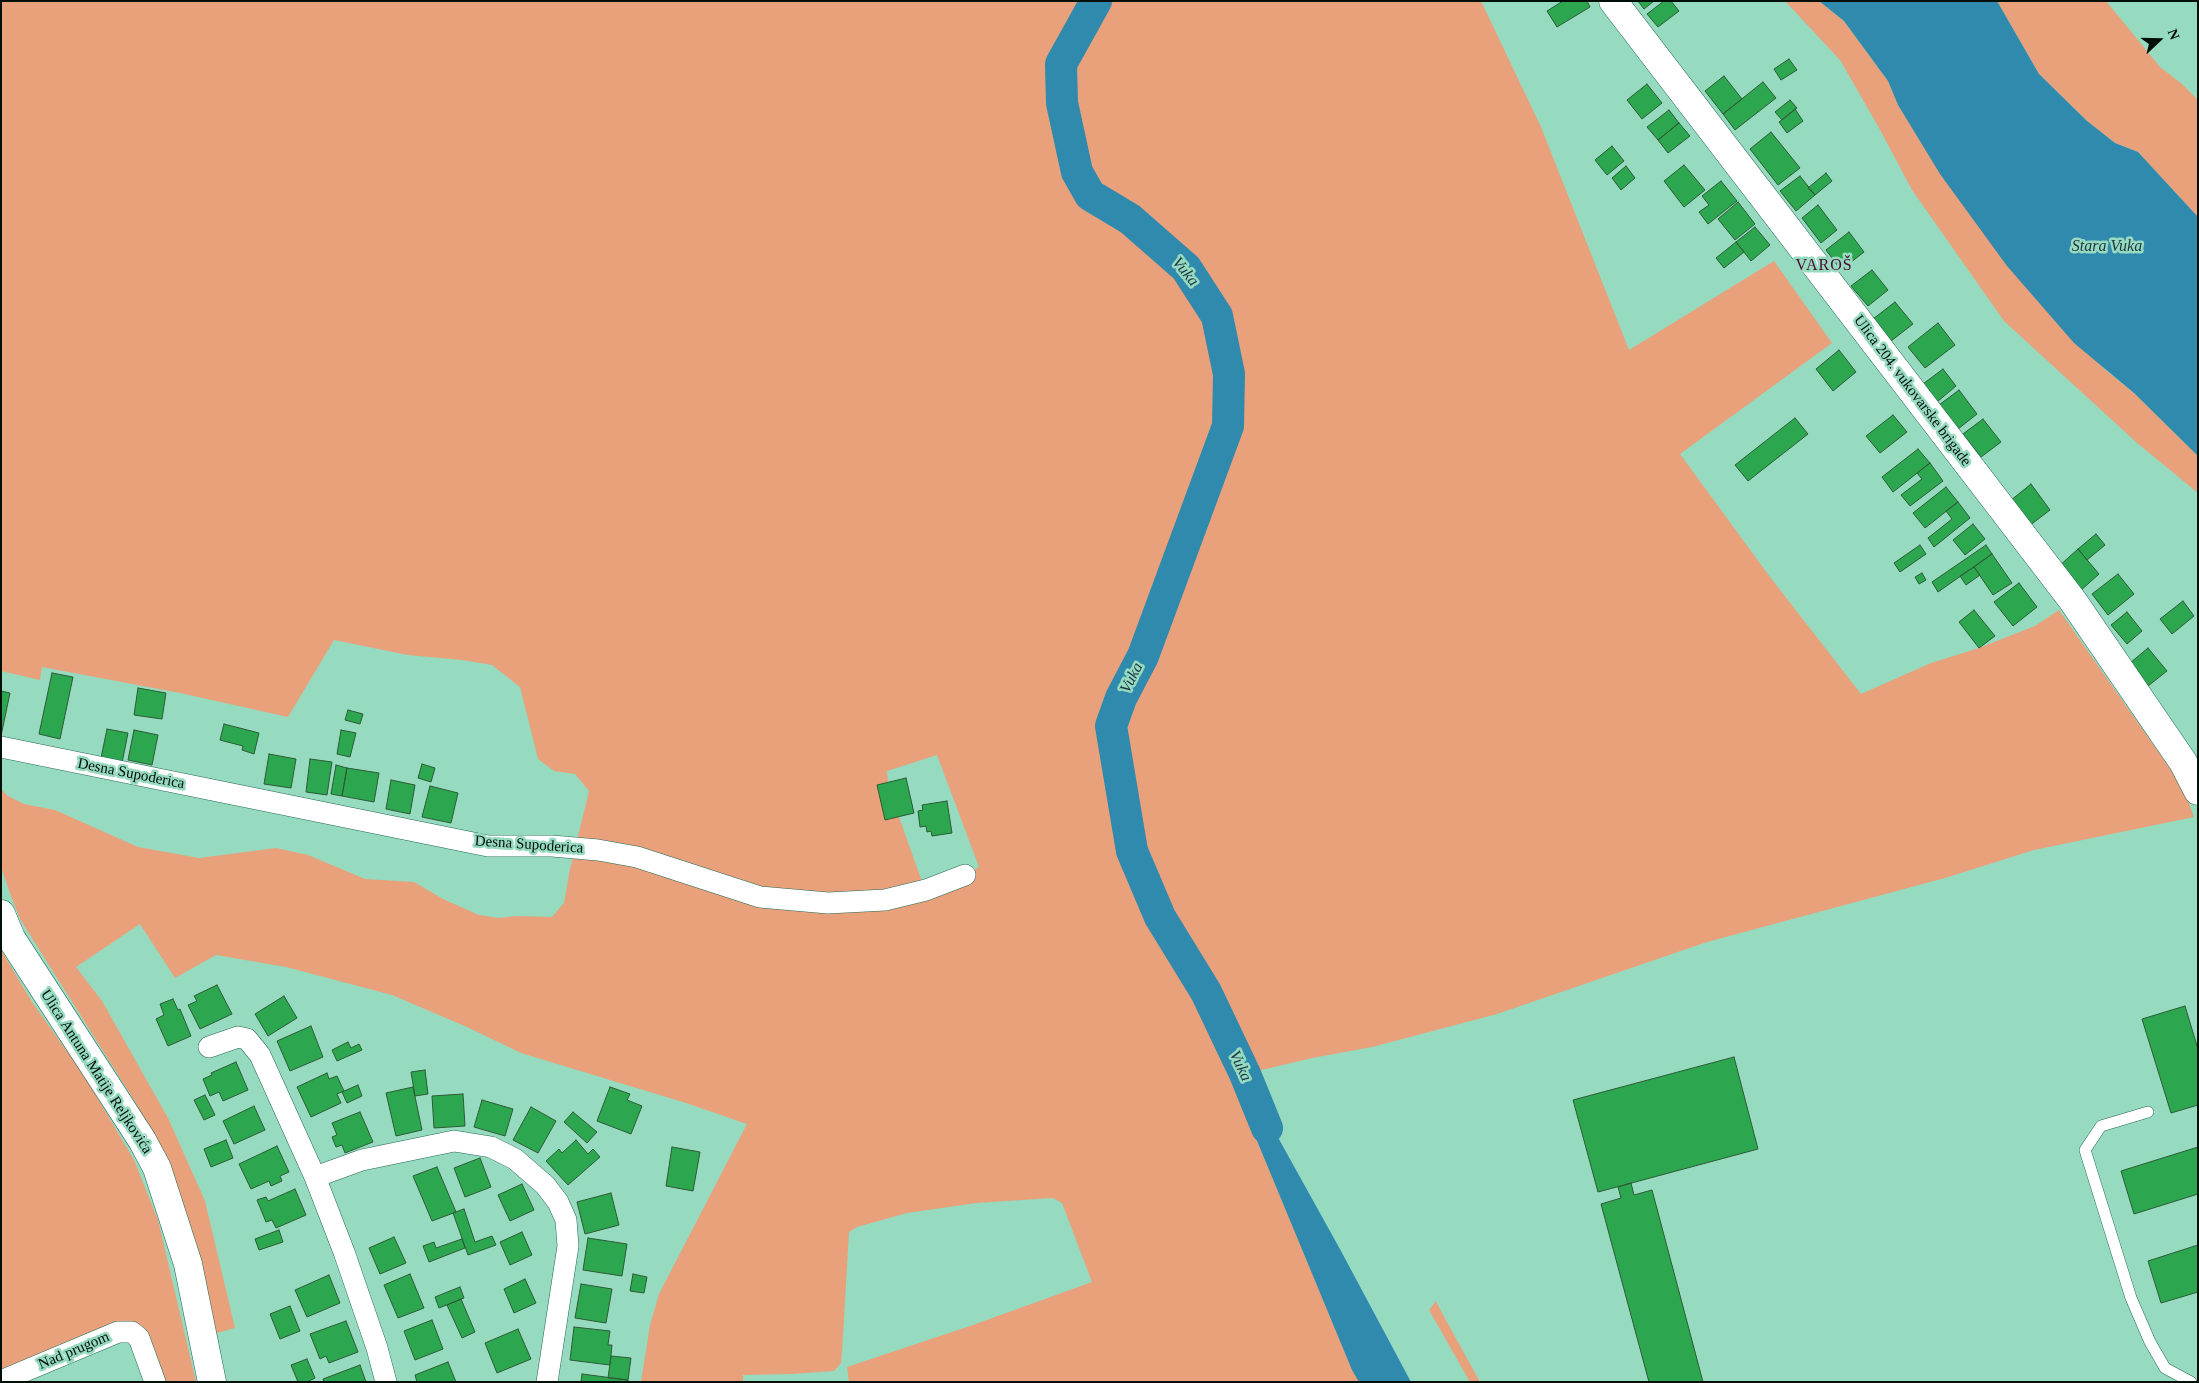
<!DOCTYPE html>
<html>
<head>
<meta charset="utf-8">
<style>
  body { margin:0 }
  #map { position:relative; width:2199px; height:1383px; overflow:hidden; background:#96dac0; font-family:Georgia,serif }
  canvas { display:block }
  .frame { position:absolute; inset:0; border:2px solid #001008; pointer-events:none }
  .north { position:absolute; left:2134px; top:15px; width:50px; height:50px; -webkit-text-stroke:4px #96dac0; paint-order:stroke; rotate:69deg; font-size:14px; font-weight:700; line-height:20px; text-align:center; color:#001008 }
  .north::after { content:''; display:block; margin:auto; width:18px; height:22px; background:#001008; clip-path:polygon(50% 0,100% 100%,50% 72%,0 100%) }
</style>
</head>
<body>
<div id="map">
<canvas width="2199" height="1383"></canvas>
<div class="frame"></div>
<div class="north">N</div>
</div>
<script>
const ctx = document.querySelector('canvas').getContext('2d');
ctx.lineJoin = 'round';
function paint(path, color) { ctx.fillStyle = color; ctx.fill(path, 'evenodd'); }
const toPath = rows => new Path2D(rows.map(r => 'M' + r).join(''));
function stroke(path, color, width, dash) { ctx.strokeStyle = color; ctx.lineWidth = width; ctx.lineCap = dash ? 'butt' : 'round'; ctx.setLineDash(dash || []); ctx.stroke(path); }
function label(font, color, halo, rows, align = 'center') {
  ctx.font = font + ' Georgia,serif'; ctx.lineWidth = 5; ctx.setLineDash([]); ctx.textBaseline = 'middle'; ctx.strokeStyle = halo; ctx.fillStyle = color; for (const [text, x, y, turn = 0] of rows) {
    ctx.save(); ctx.translate(x, y); ctx.rotate((+turn || 0) * Math.PI / 180); ctx.textAlign = isNaN(turn) ? turn : align; if (halo) ctx.strokeText(text, 0, 0); ctx.fillText(text, 0, 0); ctx.restore();
  }
}
paint(toPath([
  [1,1,1481,1,1541,127,1629,350,1774,261,1832,343,1680,454,1770,577,1861,694,1931,663,1979,648,2035,626,2059,610,2171,770,2185,792,2194,817,2034,850,1945,878,1707,942,1497,1014,1372,1047,1312,1058,1245,1074,1250,1087,1255,1136,1352,1369,1359,1382,849,1382,847,1367,973,1325,1092,1282,1062,1203,1053,1198,976,1203,907,1213,857,1227,849,1232,842,1353,841,1363,834,1371,792,1374,743,1375,743,1382,641,1382,650,1325,659,1294,747,1124,686,1103,521,1053,467,1027,392,995,286,967,216,955,175,978,140,924,76,967,102,1001,168,1118,205,1201,235,1328,213,1334,153,1137,137,1105,20,919,11,896,1,867,1,789,8,796,24,804,55,810,138,847,199,858,276,848,308,855,365,879,414,882,443,899,479,915,499,918,516,916,552,917,564,903,570,869,589,791,575,774,554,771,538,759,520,687,492,665,462,660,408,655,334,640,288,717,180,693,42,667,40,680,1,671],
  [937,755,979,867,965,875,925,890,899,817,877,785,888,782,887,771],
  [1785,1,1819,1,1844,21,1888,81,1898,105,1940,173,1982,229,2103,368,2134,393,2198,456,2198,493,2136,442,2004,321,1912,190,1878,126,1840,60],
  [1997,1,2106,1,2160,67,2182,84,2198,100,2198,217,2138,152,2115,143,2087,121,2039,74],
  [1,950,32,1002,85,1077,134,1160,158,1220,196,1382,155,1382,132,1332,1,1381],
  [1436,1301,1442,1313,1480,1382,1470,1382,1429,1310]
]), '#e9a17b');
paint(toPath([
  [1819,1,1997,1,2039,74,2087,121,2115,143,2138,152,2198,217,2198,456,2134,393,2074,343,2007,266,1940,174,1898,105,1888,81,1844,21],
  [1250,1087,1341,1251,1411,1382,1359,1382,1352,1370,1255,1136]
]), '#308aae');
stroke(toPath([
  [1096,1,1061,64,1062,103,1077,172,1090,195,1130,219,1186,268,1217,316,1229,374,1228,426,1143,656,1121,698,1111,726,1132,851,1160,917,1206,992,1245,1074,1267,1128]
]), '#308aae', 32);
const building = toPath([
  [1563,1,1587,1,1590,7,1557,27,1547,11,1563,1],
  [1638,1,1654,1,1644,9,1638,1],
  [1664,1,1671,1,1679,11,1658,27,1647,14,1664,1],
  [1789,59,1797,70,1781,80,1774,69,1789,59],
  [1724,76,1742,99,1723,114,1705,91,1724,76],
  [1763,82,1776,98,1735,130,1723,114,1763,82],
  [1647,84,1662,103,1642,119,1627,100,1647,84],
  [1790,100,1797,108,1782,120,1775,112,1790,100],
  [1795,109,1803,121,1787,133,1779,122,1795,109],
  [1669,110,1679,123,1658,140,1647,127,1669,110],
  [1679,123,1690,136,1668,153,1658,140,1679,123],
  [1771,132,1800,168,1778,185,1750,149,1771,132],
  [1612,146,1624,161,1607,175,1595,160,1612,146],
  [1684,165,1705,190,1684,207,1664,181,1684,165],
  [1626,166,1635,178,1621,190,1612,178,1626,166],
  [1826,173,1832,181,1815,195,1808,188,1826,173],
  [1800,176,1815,195,1796,211,1780,191,1800,176],
  [1721,181,1737,201,1708,224,1699,212,1709,205,1702,196,1721,181],
  [1738,202,1755,224,1735,240,1718,219,1738,202],
  [1818,205,1837,230,1821,243,1802,218,1818,205],
  [1755,227,1770,245,1751,261,1736,242,1755,227],
  [1849,232,1864,252,1841,270,1826,250,1849,232],
  [1736,242,1744,252,1724,268,1716,258,1736,242],
  [1872,270,1888,290,1868,306,1851,286,1872,270],
  [1895,302,1913,324,1891,341,1873,319,1895,302],
  [1938,323,1955,345,1925,368,1908,347,1938,323],
  [1839,350,1856,372,1833,391,1816,369,1839,350],
  [1943,369,1956,386,1937,402,1923,384,1943,369],
  [1959,390,1977,414,1958,429,1939,405,1959,390],
  [1893,415,1907,432,1880,453,1866,436,1893,415],
  [1795,418,1808,434,1748,481,1735,465,1795,418],
  [1983,419,2001,442,1981,457,1963,434,1983,419],
  [1918,449,1930,463,1893,492,1882,477,1918,449],
  [1930,463,1943,481,1910,506,1901,495,1922,479,1917,473,1930,463],
  [2031,484,2050,510,2029,526,2010,501,2031,484],
  [1946,487,1958,502,1925,528,1913,513,1946,487],
  [1958,502,1970,518,1934,547,1928,538,1952,519,1946,511,1958,502],
  [1973,524,1985,539,1965,555,1953,540,1973,524],
  [2096,534,2105,545,2087,560,2078,549,2096,534],
  [1920,545,1926,554,1900,572,1894,563,1920,545],
  [1986,545,1992,554,1938,592,1932,582,1986,545],
  [2078,549,2099,574,2079,592,2058,567,2078,549],
  [1992,554,2012,583,1993,595,1974,567,1992,554],
  [1974,567,1980,575,1966,585,1960,576,1974,567],
  [1922,573,1926,580,1919,584,1915,577,1922,573],
  [2118,574,2134,594,2108,615,2092,594,2118,574],
  [2019,583,2037,607,2013,626,1994,602,2019,583],
  [2183,601,2194,616,2172,634,2160,619,2183,601],
  [1974,610,1995,636,1979,648,1959,622,1974,610],
  [2127,612,2142,631,2127,644,2111,625,2127,612],
  [2148,648,2167,671,2148,686,2130,663,2148,648],
  [52,673,73,677,60,739,39,734,52,673],
  [138,688,166,693,162,719,134,715,138,688],
  [1,691,10,693,1,736,1,691],
  [348,710,363,714,360,724,345,720,348,710],
  [224,724,259,733,254,754,242,750,243,746,220,740,224,724],
  [107,729,128,733,122,763,101,758,107,729],
  [134,730,158,735,152,765,128,760,134,730],
  [341,730,356,733,350,757,337,754,341,730],
  [269,754,296,759,291,788,264,784,269,754],
  [310,759,332,762,327,795,306,792,310,759],
  [422,764,435,768,431,782,418,778,422,764],
  [336,765,347,768,342,796,331,794,336,765],
  [347,768,379,773,374,802,342,796,347,768],
  [906,778,914,813,885,820,877,785,906,778],
  [391,780,415,785,410,814,386,809,391,780],
  [430,786,458,793,451,823,422,817,430,786],
  [947,801,952,833,932,836,931,831,927,832,926,826,920,827,918,811,923,810,922,805,947,801],
  [217,985,232,1014,200,1029,188,1005,197,1001,194,996,217,985],
  [284,996,297,1018,268,1036,255,1014,284,996],
  [173,999,178,1010,180,1009,191,1036,168,1046,156,1019,164,1015,160,1004,173,999],
  [2185,1006,2198,1049,2198,1105,2171,1113,2142,1019,2185,1006],
  [311,1026,323,1057,290,1071,277,1041,311,1026],
  [348,1042,351,1048,359,1044,362,1050,337,1061,332,1050,348,1042],
  [1734,1057,1758,1149,1598,1192,1573,1100,1734,1057],
  [236,1062,248,1090,223,1101,219,1092,210,1096,203,1079,212,1075,211,1073,236,1062],
  [425,1070,428,1094,415,1096,411,1072,425,1070],
  [327,1073,329,1079,337,1076,344,1091,337,1094,341,1103,311,1117,297,1087,327,1073],
  [358,1085,362,1096,347,1103,342,1092,358,1085],
  [413,1087,422,1130,396,1136,386,1093,413,1087],
  [610,1087,630,1094,627,1100,642,1106,631,1134,597,1121,610,1087],
  [463,1094,465,1126,434,1128,432,1096,463,1094],
  [205,1095,215,1115,204,1120,194,1100,205,1095],
  [482,1100,513,1109,505,1136,474,1127,482,1100],
  [254,1106,265,1130,234,1144,223,1121,254,1106],
  [531,1107,556,1121,538,1153,513,1140,531,1107],
  [360,1112,373,1142,345,1153,342,1145,336,1147,332,1137,337,1135,332,1123,360,1112],
  [573,1112,597,1132,587,1143,564,1122,573,1112],
  [226,1140,233,1158,211,1167,204,1149,226,1140],
  [576,1140,588,1154,593,1149,600,1157,568,1185,546,1161,559,1149,562,1153,576,1140],
  [277,1146,289,1172,280,1176,282,1181,271,1186,269,1181,251,1189,239,1164,277,1146],
  [672,1147,700,1152,693,1191,666,1186,672,1147],
  [2198,1147,2198,1194,2134,1214,2121,1171,2198,1147],
  [480,1158,491,1187,465,1197,454,1168,480,1158],
  [437,1167,456,1212,432,1221,413,1176,437,1167],
  [1631,1183,1634,1195,1652,1190,1703,1382,1649,1382,1601,1204,1621,1198,1618,1187,1631,1183],
  [522,1184,534,1210,510,1221,498,1195,522,1184],
  [295,1189,306,1215,276,1228,272,1220,266,1222,257,1200,266,1197,268,1201,295,1189],
  [611,1193,619,1225,585,1234,577,1202,611,1193],
  [464,1209,475,1242,492,1236,496,1245,468,1255,453,1213,464,1209],
  [279,1230,283,1242,259,1250,255,1239,279,1230],
  [522,1232,532,1255,510,1265,500,1242,522,1232],
  [394,1237,406,1263,380,1274,369,1248,394,1237],
  [588,1238,627,1244,622,1276,583,1270,588,1238],
  [462,1239,465,1248,429,1262,423,1246,434,1242,436,1248,462,1239],
  [2198,1245,2198,1292,2161,1303,2148,1261,2198,1245],
  [410,1274,424,1308,398,1318,384,1285,410,1274],
  [633,1274,647,1277,644,1293,630,1291,633,1274],
  [329,1275,340,1303,307,1317,295,1290,329,1275],
  [525,1279,536,1303,514,1313,504,1289,525,1279],
  [581,1284,612,1289,606,1323,575,1318,581,1284],
  [460,1287,464,1298,439,1308,435,1297,460,1287],
  [461,1299,475,1332,462,1338,447,1305,461,1299],
  [290,1306,300,1331,280,1339,270,1314,290,1306],
  [432,1320,443,1349,415,1360,404,1331,432,1320],
  [346,1321,358,1352,329,1363,326,1356,320,1359,310,1334,346,1321],
  [574,1327,610,1331,608,1345,612,1345,610,1365,570,1360,574,1327],
  [518,1329,531,1359,497,1373,485,1343,518,1329],
  [611,1356,631,1358,628,1380,608,1378,611,1356],
  [307,1359,315,1378,307,1382,298,1382,291,1365,307,1359],
  [448,1362,456,1382,417,1382,415,1375,448,1362],
  [360,1365,366,1382,324,1382,323,1379,360,1365],
  [582,1374,628,1380,628,1382,581,1382,582,1374]
]);
paint(building, '#2ca750');
stroke(building, '#2d5a35', 1);
const service = toPath([
  [2148,1112,2101,1126,2085,1150,2131,1298,2150,1342,2165,1368,2191,1382]
]);
const minor = toPath([
  [1,747,488,846,552,846,598,850,637,857,760,897,828,903,885,900,926,890,965,875],
  [209,1047,238,1037,247,1039,260,1055,315,1177,344,1252,377,1348,386,1382],
  [315,1177,362,1160,454,1141,491,1147,515,1159,545,1185,558,1202,566,1220,568,1246,547,1382],
  [1,1381,118,1332,132,1332,139,1338,155,1382]
]);
const tertiary = toPath([
  [1613,1,2073,601,2183,762,2198,791]
]);
const secondary = toPath([
  [1,914,11,938,142,1140,157,1168,188,1264,212,1382]
]);
stroke(service, '#246853', 12);
stroke(minor, '#246853', 22);
stroke(tertiary, '#246853', 29);
stroke(secondary, '#246853', 29);
stroke(service, '#fff', 11);
stroke(minor, '#fff', 21);
stroke(tertiary, '#fff', 28);
stroke(secondary, '#fff', 28);
label('15px', '#001008', '#96dac0', [
  ["Ulica 204. vukovarske brigade",1912,391,53],
  ["Desna Supoderica",131,774,11],
  ["Desna Supoderica",529,845,4],
  ["Ulica Antuna Matije Reljkovića",96,1072,57],
  ["Nad prugom",74,1351,-23]
]);
label('italic 16px', '#1b3642', '#96dac0', [
  ["Stara Vuka",2107,247],
  ["Vuka",1185,272,51],
  ["Vuka",1132,678,-63],
  ["Vuka",1240,1066,65]
]);
ctx.letterSpacing = '1px';
label('16px', '#4a0c31', '#96dac0', [
  ["VAROŠ",1824,266]
]);
ctx.letterSpacing = '0px';
</script>
</body>
</html>
